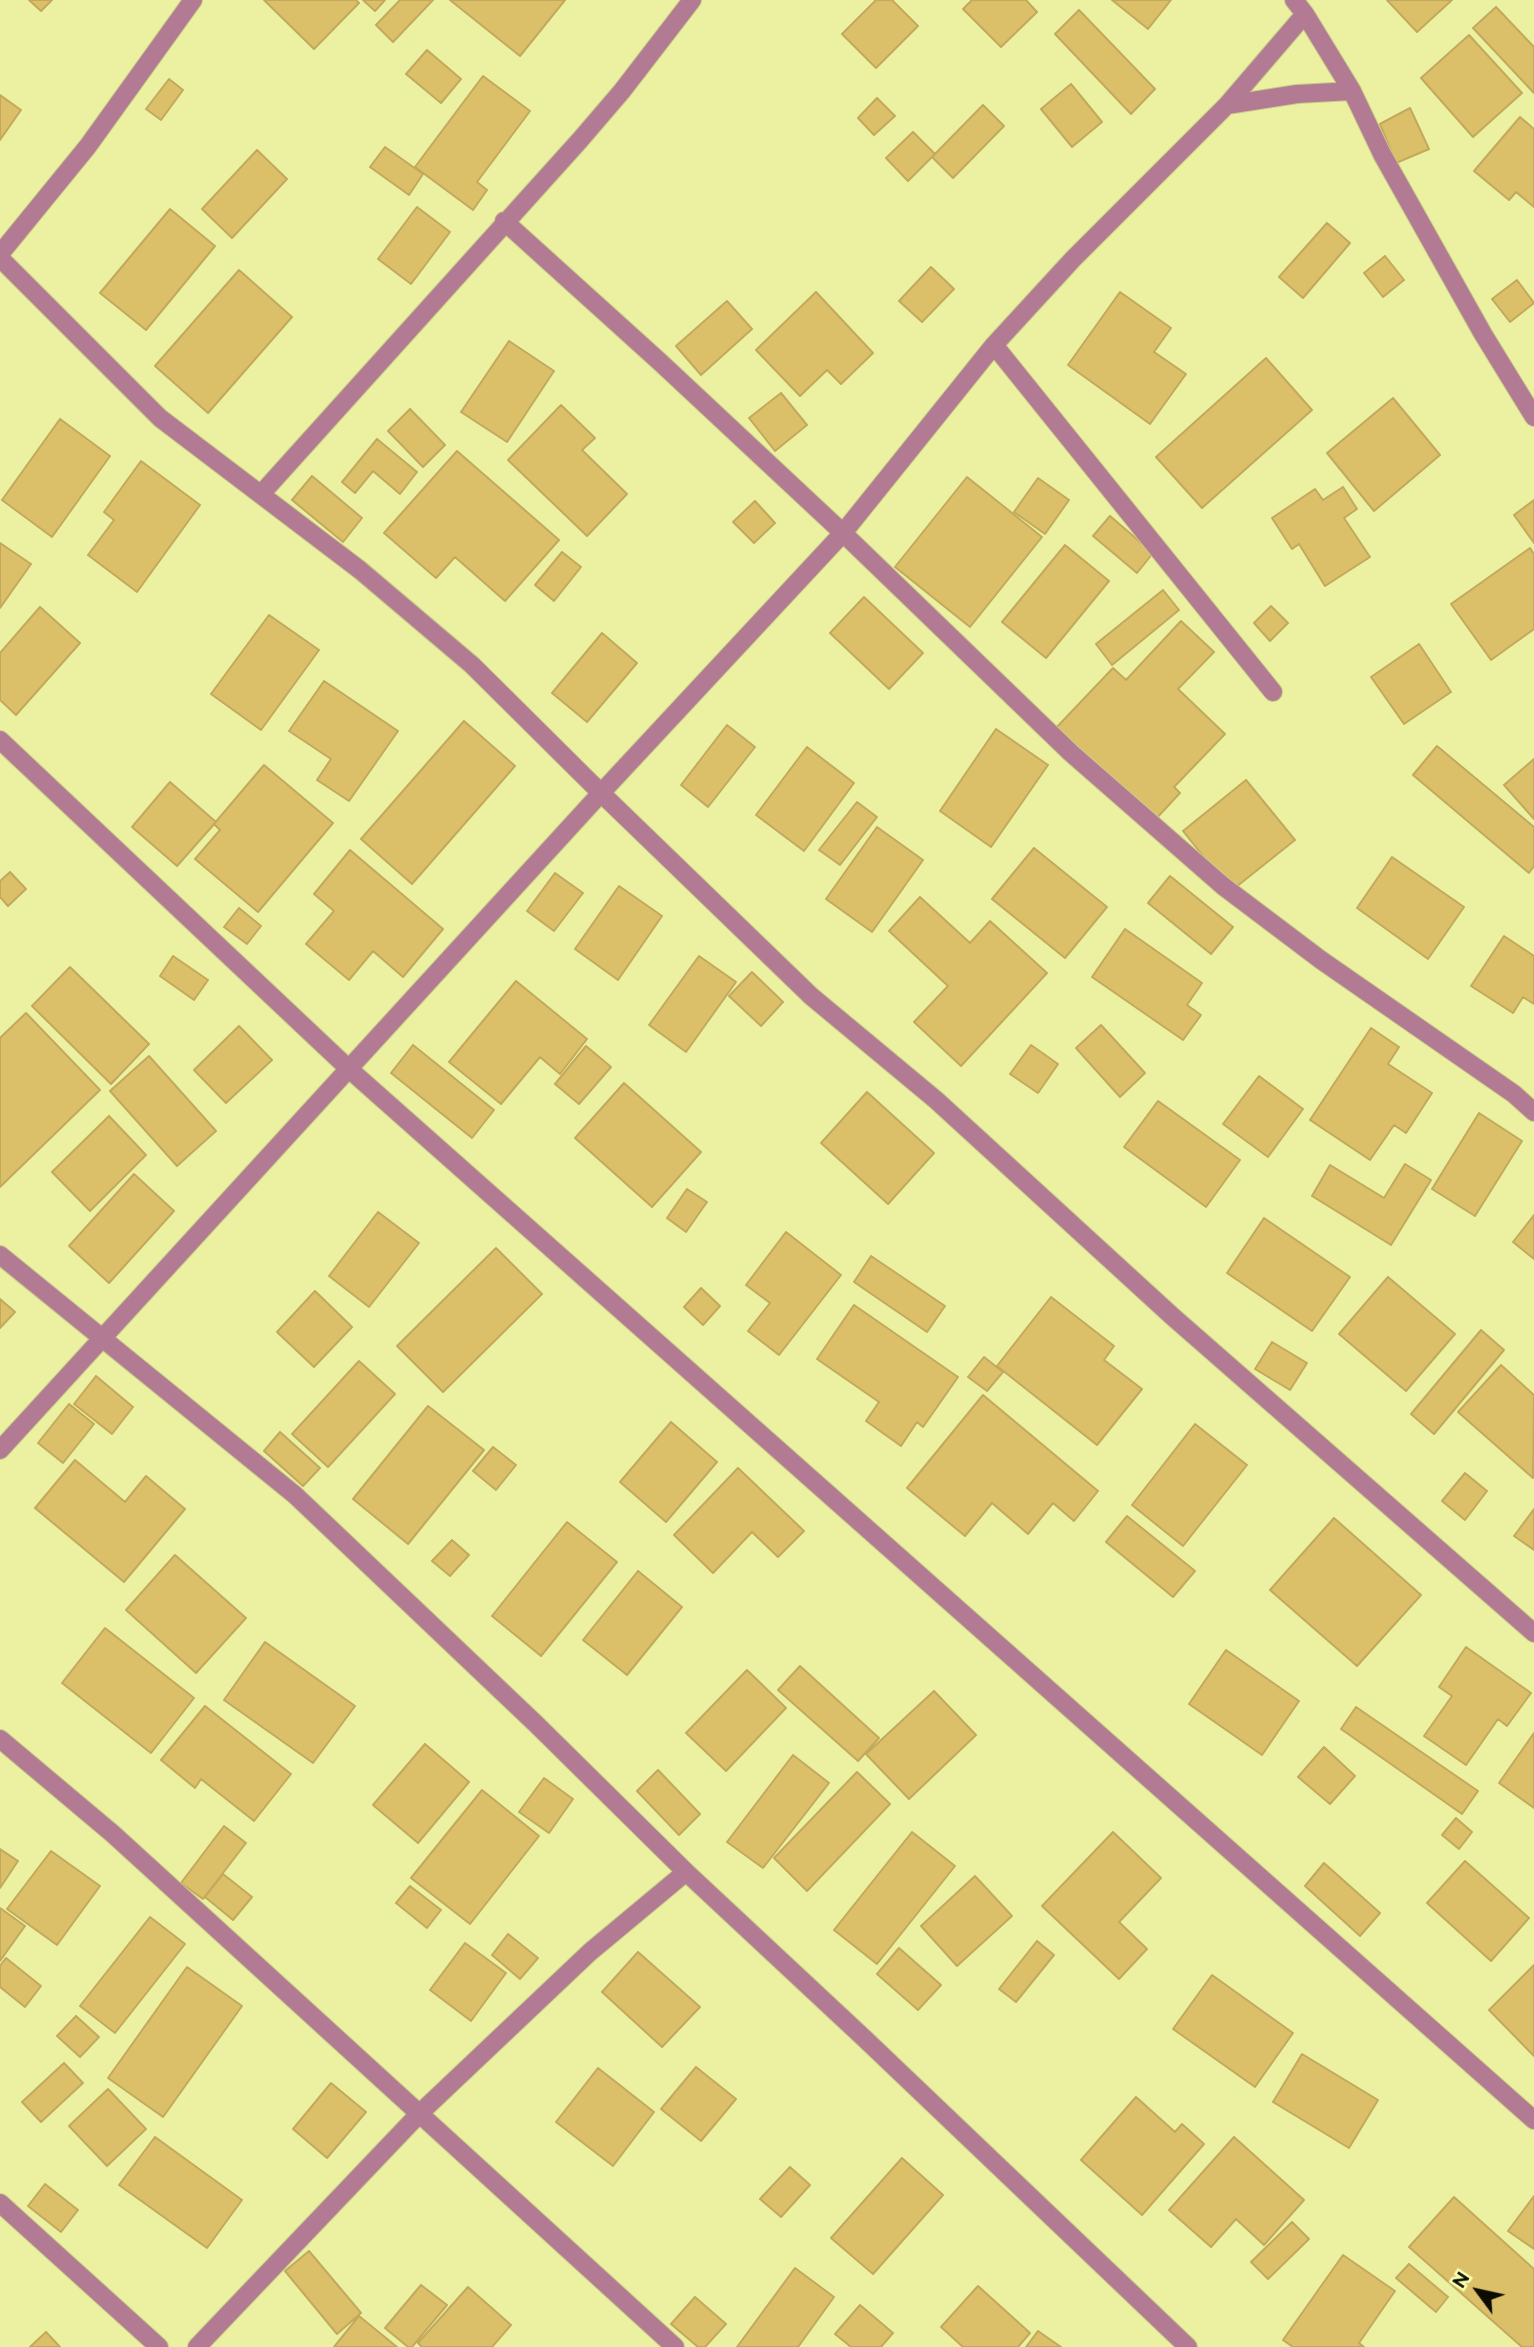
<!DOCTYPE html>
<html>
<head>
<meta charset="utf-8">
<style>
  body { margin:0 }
  #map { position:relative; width:1534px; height:2347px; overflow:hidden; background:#ebf1a1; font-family:Raleway,sans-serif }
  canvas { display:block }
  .north { position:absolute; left:1443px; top:2256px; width:70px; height:70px; -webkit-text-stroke:5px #f8ffae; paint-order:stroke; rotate:303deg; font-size:19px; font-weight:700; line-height:28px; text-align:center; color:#0c0d00 }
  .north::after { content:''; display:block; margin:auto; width:24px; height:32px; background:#0c0d00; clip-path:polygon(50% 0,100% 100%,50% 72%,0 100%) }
</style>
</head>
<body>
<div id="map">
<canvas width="1534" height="2347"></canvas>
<div class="north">N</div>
</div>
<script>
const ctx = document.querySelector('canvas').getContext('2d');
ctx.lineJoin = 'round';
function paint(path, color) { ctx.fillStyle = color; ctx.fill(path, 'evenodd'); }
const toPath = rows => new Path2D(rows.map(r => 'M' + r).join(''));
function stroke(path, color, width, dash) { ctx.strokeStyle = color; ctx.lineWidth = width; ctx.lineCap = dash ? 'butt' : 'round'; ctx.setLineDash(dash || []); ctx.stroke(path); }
const building = toPath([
  [29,0,52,0,41,11,29,0],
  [264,0,356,0,359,3,314,49,264,0],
  [363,0,385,0,375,11,363,0],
  [400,0,433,0,393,42,376,25,400,0],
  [450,0,565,0,520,56,450,0],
  [876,0,892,0,918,26,876,68,842,34,876,0],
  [972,0,1026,0,1037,12,1001,47,963,9,972,0],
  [1112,0,1171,0,1148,29,1112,0],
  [1387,0,1452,0,1417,32,1387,0],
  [1496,7,1534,47,1534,93,1473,28,1496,7],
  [1079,10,1155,89,1131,114,1055,34,1079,10],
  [1469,35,1522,93,1473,137,1421,78,1469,35],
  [427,50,461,79,441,103,406,74,427,50],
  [483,76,530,111,477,182,487,190,473,210,415,167,483,76],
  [169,79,183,90,161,120,146,109,169,79],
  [1071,84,1102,122,1072,147,1041,109,1071,84],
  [0,95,21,110,0,140,0,95],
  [877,98,895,116,874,135,858,118,877,98],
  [983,105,1004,126,953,178,932,157,983,105],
  [1410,108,1429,149,1396,163,1380,124,1410,108],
  [1520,117,1534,129,1534,207,1516,192,1509,200,1474,171,1520,117],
  [913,132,935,154,908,181,886,158,913,132],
  [385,147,423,174,409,195,370,167,385,147],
  [257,150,287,179,232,238,202,209,257,150],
  [417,207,450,232,411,284,378,259,417,207],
  [170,209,215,246,146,330,100,293,170,209],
  [1327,223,1350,243,1303,298,1279,277,1327,223],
  [1385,256,1404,280,1383,297,1364,273,1385,256],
  [931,267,954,289,922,322,899,301,931,267],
  [239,270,292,317,208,413,155,366,239,270],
  [1517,280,1534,303,1510,322,1492,299,1517,280],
  [816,292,873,353,841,384,827,370,800,396,756,350,816,292],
  [1120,292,1171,328,1154,352,1186,374,1150,424,1068,365,1120,292],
  [727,301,752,329,701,375,676,346,727,301],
  [509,341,554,371,507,442,461,412,509,341],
  [1266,358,1312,410,1202,508,1156,457,1266,358],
  [781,393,807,425,775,451,749,418,781,393],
  [1393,398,1440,455,1374,511,1327,453,1393,398],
  [561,405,595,438,582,450,627,494,587,536,508,460,561,405],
  [410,409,445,445,423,467,388,431,410,409],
  [60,419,110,456,52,537,2,500,60,419],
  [377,439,417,472,400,494,373,471,355,493,342,482,377,439],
  [457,451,559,540,505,601,455,557,436,578,384,533,457,451],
  [141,461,200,505,137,592,88,555,114,520,104,512,141,461],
  [312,476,362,518,343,542,292,500,312,476],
  [967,477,1042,537,970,627,895,567,967,477],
  [1038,478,1069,500,1045,534,1014,512,1038,478],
  [1343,487,1357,509,1344,518,1370,557,1325,586,1299,544,1292,549,1272,518,1315,489,1323,500,1343,487],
  [1534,500,1534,543,1514,515,1534,500],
  [755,501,775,523,754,543,733,522,755,501],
  [1110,516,1153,553,1137,573,1093,536,1110,516],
  [0,543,31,564,0,608,0,543],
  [1065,545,1109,581,1046,658,1002,622,1065,545],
  [1530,548,1534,554,1534,629,1491,660,1451,604,1530,548],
  [562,552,581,567,554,601,535,585,562,552],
  [1163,590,1179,610,1112,665,1096,644,1163,590],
  [864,597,923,653,889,689,830,633,864,597],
  [1271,606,1288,623,1270,641,1254,623,1271,606],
  [40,607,80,643,16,715,0,700,0,653,40,607],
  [269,615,319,650,261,730,211,694,269,615],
  [1181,621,1214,652,1178,689,1225,734,1174,787,1180,793,1153,822,1055,729,1113,668,1126,680,1181,621],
  [602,633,637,663,587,722,552,693,602,633],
  [1419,644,1451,692,1404,724,1371,677,1419,644],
  [324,681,398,731,349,801,317,780,331,759,289,731,324,681],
  [464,721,515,766,412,884,361,839,464,721],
  [727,725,755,747,708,807,681,785,727,725],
  [996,729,1048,765,991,847,940,811,996,729],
  [1437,746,1534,827,1534,866,1529,873,1413,775,1437,746],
  [807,747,854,783,804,851,756,815,807,747],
  [1534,759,1534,819,1504,785,1534,759],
  [264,765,333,823,258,912,195,859,220,830,214,824,264,765],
  [1246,780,1295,840,1231,891,1183,831,1246,780],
  [170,782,216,822,177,866,132,827,170,782],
  [857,802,877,817,840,865,819,850,857,802],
  [877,827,923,860,872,932,826,899,877,827],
  [1034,848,1107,907,1065,958,992,899,1034,848],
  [350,850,443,929,403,977,373,951,349,980,306,944,334,911,314,894,350,850],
  [1392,857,1464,907,1428,959,1357,908,1392,857],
  [10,872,26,889,8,906,0,897,0,881,10,872],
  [555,873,583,893,554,931,527,911,555,873],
  [1170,876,1233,927,1211,954,1148,903,1170,876],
  [619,886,662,916,618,980,575,949,619,886],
  [920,897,970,943,990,921,1047,973,961,1066,914,1022,948,986,889,931,920,897],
  [239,908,261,926,247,944,224,927,239,908],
  [1125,929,1202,983,1187,1005,1201,1015,1183,1040,1092,977,1125,929],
  [1504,936,1534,956,1534,1004,1523,997,1513,1013,1471,986,1504,936],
  [173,956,208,980,194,1000,160,976,173,956],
  [699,956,736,982,686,1052,649,1025,699,956],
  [70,967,149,1044,111,1084,32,1006,70,967],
  [752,972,783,1002,761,1026,729,996,752,972],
  [516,981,587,1039,560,1074,540,1057,501,1104,449,1062,516,981],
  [26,1013,100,1090,0,1187,0,1038,26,1013],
  [1101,1025,1145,1073,1120,1097,1076,1048,1101,1025],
  [239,1026,272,1060,226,1103,194,1070,239,1026],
  [1371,1028,1399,1047,1388,1064,1432,1093,1406,1133,1394,1125,1370,1160,1310,1120,1371,1028],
  [413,1045,494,1110,472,1138,391,1073,413,1045],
  [1031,1045,1058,1064,1038,1093,1010,1074,1031,1045],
  [586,1046,611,1067,579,1104,555,1084,586,1046],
  [149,1056,216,1131,177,1166,110,1091,149,1056],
  [1259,1076,1303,1109,1268,1157,1223,1124,1259,1076],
  [624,1083,701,1152,652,1207,575,1138,624,1083],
  [867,1092,934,1153,888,1204,821,1143,867,1092],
  [1158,1101,1240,1160,1206,1207,1124,1147,1158,1101],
  [1479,1113,1522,1141,1475,1216,1432,1189,1479,1113],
  [109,1116,146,1155,90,1211,52,1172,109,1116],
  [1405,1164,1431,1180,1391,1245,1312,1196,1330,1165,1384,1198,1405,1164],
  [134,1174,174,1211,109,1283,69,1246,134,1174],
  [687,1189,707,1202,686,1232,667,1218,687,1189],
  [378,1212,419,1243,369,1307,329,1276,378,1212],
  [1534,1215,1534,1259,1513,1242,1534,1215],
  [1264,1218,1350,1277,1312,1331,1227,1273,1264,1218],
  [786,1232,841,1275,779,1355,748,1331,770,1303,746,1285,786,1232],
  [496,1248,542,1294,443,1392,397,1346,496,1248],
  [871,1256,945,1306,927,1332,854,1282,871,1256],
  [1388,1277,1455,1334,1406,1391,1339,1334,1388,1277],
  [701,1288,720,1306,703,1325,684,1307,701,1288],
  [315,1291,352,1327,314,1367,277,1332,315,1291],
  [1051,1297,1114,1346,1104,1360,1142,1389,1097,1445,997,1366,1051,1297],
  [0,1299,15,1312,0,1328,0,1299],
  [854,1305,958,1377,923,1427,917,1422,901,1446,866,1421,879,1402,817,1359,854,1305],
  [1481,1330,1504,1350,1434,1434,1411,1414,1481,1330],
  [1272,1342,1307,1363,1290,1390,1255,1369,1272,1342],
  [984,1357,1003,1372,987,1391,968,1377,984,1357],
  [359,1361,395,1394,328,1467,292,1434,359,1361],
  [1501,1365,1534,1395,1533,1478,1458,1412,1501,1365],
  [96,1376,133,1407,112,1434,74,1404,96,1376],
  [983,1395,1098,1491,1074,1521,1053,1503,1028,1534,992,1503,965,1536,907,1488,983,1395],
  [69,1404,94,1424,63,1463,38,1443,69,1404],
  [428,1406,484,1450,408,1544,353,1499,428,1406],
  [671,1422,717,1462,666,1522,620,1482,671,1422],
  [1195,1424,1247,1465,1183,1546,1132,1505,1195,1424],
  [280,1432,320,1468,303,1486,264,1451,280,1432],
  [493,1447,516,1465,496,1490,473,1471,493,1447],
  [75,1460,125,1502,146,1476,185,1509,124,1582,35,1508,75,1460],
  [738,1468,804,1531,778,1557,752,1532,713,1573,674,1535,738,1468],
  [1465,1473,1487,1491,1465,1520,1442,1501,1465,1473],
  [1534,1509,1534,1550,1514,1536,1534,1509],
  [1127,1516,1195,1571,1173,1597,1106,1542,1127,1516],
  [1334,1518,1421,1595,1357,1666,1270,1590,1334,1518],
  [567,1522,617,1562,541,1656,492,1616,567,1522],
  [452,1540,469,1555,450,1576,432,1561,452,1540],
  [175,1555,246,1618,196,1673,126,1610,175,1555],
  [638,1571,682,1607,627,1675,583,1640,638,1571],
  [105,1628,194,1698,151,1753,62,1683,105,1628],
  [265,1642,355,1706,313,1763,224,1700,265,1642],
  [1466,1647,1531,1693,1507,1726,1498,1719,1466,1765,1424,1736,1452,1696,1439,1687,1466,1647],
  [1226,1650,1299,1701,1262,1755,1189,1704,1226,1650],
  [800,1666,879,1738,858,1761,778,1690,800,1666],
  [747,1670,786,1708,726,1771,686,1733,747,1670],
  [934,1691,976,1735,909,1799,866,1754,934,1691],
  [205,1706,291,1774,254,1821,201,1779,195,1788,161,1760,205,1706],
  [1356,1707,1478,1791,1462,1814,1341,1729,1356,1707],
  [1534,1733,1534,1808,1499,1783,1534,1733],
  [425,1744,469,1782,418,1843,373,1805,425,1744],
  [1324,1747,1355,1776,1330,1804,1298,1777,1324,1747],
  [793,1755,829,1783,763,1868,727,1842,793,1755],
  [658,1770,700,1814,679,1835,637,1791,658,1770],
  [857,1772,890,1804,807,1891,774,1858,857,1772],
  [544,1778,573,1799,549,1833,519,1812,544,1778],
  [482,1790,539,1836,470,1924,411,1878,482,1790],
  [1456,1818,1472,1832,1459,1849,1442,1835,1456,1818],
  [224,1826,246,1843,203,1899,181,1883,224,1826],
  [912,1832,955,1866,877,1964,834,1930,912,1832],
  [1113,1832,1161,1878,1119,1922,1147,1949,1119,1979,1042,1906,1113,1832],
  [0,1849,18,1861,0,1888,0,1849],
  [51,1851,100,1886,57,1945,7,1909,51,1851],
  [1465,1861,1529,1918,1491,1961,1427,1903,1465,1861],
  [1324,1863,1380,1913,1360,1936,1305,1886,1324,1863],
  [223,1874,252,1897,233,1920,205,1897,223,1874],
  [975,1876,1012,1916,957,1966,921,1926,975,1876],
  [410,1886,441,1910,427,1928,396,1903,410,1886],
  [0,1908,25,1926,0,1961,0,1908],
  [150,1917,185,1944,115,2033,80,2006,150,1917],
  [508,1934,538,1958,520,1979,492,1955,508,1934],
  [1037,1941,1054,1955,1016,2002,999,1989,1037,1941],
  [465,1943,506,1973,471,2021,430,1990,465,1943],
  [899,1948,941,1985,918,2010,877,1974,899,1948],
  [638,1952,700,2007,662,2047,602,1992,638,1952],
  [6,1958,41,1986,25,2007,0,1987,0,1966,6,1958],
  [1534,1965,1534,2056,1489,2010,1534,1965],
  [187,1967,242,2006,163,2117,108,2078,187,1967],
  [1212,1975,1293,2033,1255,2087,1173,2029,1212,1975],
  [76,2016,99,2037,80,2057,57,2036,76,2016],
  [1302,2054,1378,2100,1349,2148,1273,2102,1302,2054],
  [64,2063,83,2083,41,2122,22,2102,64,2063],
  [696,2067,736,2099,701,2141,661,2109,696,2067],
  [598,2068,654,2112,613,2166,556,2122,598,2068],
  [331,2083,366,2112,327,2158,293,2129,331,2083],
  [108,2089,146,2129,107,2166,69,2126,108,2089],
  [1136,2097,1175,2132,1182,2124,1204,2144,1142,2215,1081,2160,1136,2097],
  [155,2137,242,2200,207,2248,119,2185,155,2137],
  [1234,2137,1304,2200,1264,2245,1236,2219,1211,2247,1169,2210,1234,2137],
  [902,2158,943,2195,873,2274,831,2238,902,2158],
  [790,2167,810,2185,781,2217,760,2199,790,2167],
  [45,2184,78,2210,61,2232,28,2206,45,2184],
  [1534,2196,1534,2249,1508,2231,1534,2196],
  [1454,2197,1534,2269,1534,2347,1522,2347,1409,2247,1454,2197],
  [1292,2222,1309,2239,1268,2279,1251,2262,1292,2222],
  [309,2251,361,2313,337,2334,285,2271,309,2251],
  [1343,2255,1395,2291,1359,2343,1364,2347,1293,2347,1283,2340,1343,2255],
  [1409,2264,1448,2297,1436,2312,1396,2278,1409,2264],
  [795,2268,834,2297,798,2347,737,2347,795,2268],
  [421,2285,447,2305,412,2347,408,2347,385,2328,421,2285],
  [978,2286,1030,2333,1018,2347,963,2347,941,2327,978,2286],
  [468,2287,511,2325,492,2347,422,2347,418,2343,468,2287],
  [695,2297,726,2324,705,2347,698,2347,671,2324,695,2297],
  [860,2305,893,2333,881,2347,851,2347,835,2334,860,2305],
  [359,2316,397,2347,334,2347,359,2316],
  [1038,2331,1061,2347,1026,2347,1038,2331],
  [46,2332,60,2347,30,2347,46,2332]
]);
paint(building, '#dcc069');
stroke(building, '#c2a95c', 2);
const minor = toPath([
  [1294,0,1305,14,1352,91,1382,154,1483,334,1534,417],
  [1227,105,1297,94,1352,91],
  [504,221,660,362,843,533,1071,753,1223,886,1321,960,1514,1094,1534,1112],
  [0,254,88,146,193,0],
  [0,258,160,418,360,570,472,665,601,793,811,996,936,1100,1172,1316,1534,1633],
  [994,345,1273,692],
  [262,493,580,140,622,91,692,0],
  [0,740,349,1069,1534,2120],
  [0,1255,295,1495,536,1724,686,1872,865,2039,1188,2347],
  [0,1450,601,793,843,533,994,345,1073,259,1227,105,1305,14],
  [0,1739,113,1834,675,2347],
  [0,2203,159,2347],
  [197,2347,420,2113,590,1952,686,1872]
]);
stroke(minor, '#c7cd87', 20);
stroke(minor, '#b37b93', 18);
</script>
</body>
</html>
